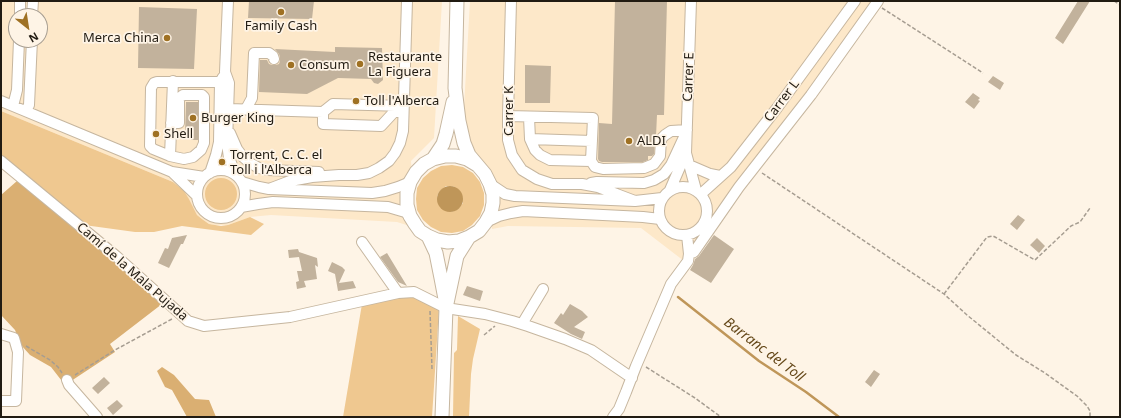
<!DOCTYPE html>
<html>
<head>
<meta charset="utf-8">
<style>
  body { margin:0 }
  #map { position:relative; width:1121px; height:418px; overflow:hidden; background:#fef4e6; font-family:"Noto Sans",sans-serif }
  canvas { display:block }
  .frame { position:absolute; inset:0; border:2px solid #211b12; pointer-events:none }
  .north { position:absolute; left:8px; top:8px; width:40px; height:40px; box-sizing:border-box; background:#fef4e6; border:1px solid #a69d91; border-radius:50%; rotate:150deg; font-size:11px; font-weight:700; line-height:16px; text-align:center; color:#211b12 }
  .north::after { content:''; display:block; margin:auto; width:14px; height:18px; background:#9f7123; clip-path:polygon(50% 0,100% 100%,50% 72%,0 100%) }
</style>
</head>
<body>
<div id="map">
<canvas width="1121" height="418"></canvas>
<div class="frame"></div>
<div class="north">N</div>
</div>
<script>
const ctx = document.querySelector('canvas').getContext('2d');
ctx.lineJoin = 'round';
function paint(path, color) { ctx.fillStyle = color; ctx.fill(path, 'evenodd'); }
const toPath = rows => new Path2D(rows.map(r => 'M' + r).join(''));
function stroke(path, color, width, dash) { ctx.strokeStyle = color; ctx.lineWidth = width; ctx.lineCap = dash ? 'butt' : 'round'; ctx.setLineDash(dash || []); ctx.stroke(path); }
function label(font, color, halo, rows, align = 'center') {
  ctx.font = font + ' "Noto Sans",sans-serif'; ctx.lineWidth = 3.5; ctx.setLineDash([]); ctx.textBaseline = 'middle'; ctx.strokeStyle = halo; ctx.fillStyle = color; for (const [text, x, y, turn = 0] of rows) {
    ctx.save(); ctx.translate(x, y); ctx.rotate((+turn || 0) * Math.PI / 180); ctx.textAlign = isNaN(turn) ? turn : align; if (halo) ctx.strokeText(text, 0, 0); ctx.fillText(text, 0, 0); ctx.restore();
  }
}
paint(toPath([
  [1,1,442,1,434,138,411,161,416,228,397,222,271,215,250,217,228,225,215,225,209,224,202,219,197,215,189,199,173,182,1,111],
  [16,16,40,16,40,40,16,40],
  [470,1,882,1,754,174,688,268,684,261,641,228,508,226,492,229,492,216,479,166,463,125]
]), '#fde8c9');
paint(toPath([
  [1,111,173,182,184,191,189,199,197,215,202,219,209,224,221,226,228,225,250,217,264,224,251,235,182,226,154,232,135,232,84,225,1,155],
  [452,165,463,167,473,173,480,182,484,193,484,205,480,216,472,225,463,231,452,233,441,232,431,227,423,220,417,210,416,199,417,188,423,178,431,171,441,166],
  [446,186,451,186,455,187,463,203,458,209,454,211,450,212,437,196,439,192],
  '205 194a16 16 0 1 1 32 0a16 16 0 1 1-32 0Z',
  [405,294,417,297,439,309,432,417,343,417,362,304],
  [458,316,480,329,473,359,471,374,469,417,453,417,454,353,457,350]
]), '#efc890');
paint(toPath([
  [17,181,55,209,155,297,162,304,110,344,115,352,65,385,51,367,30,355,21,345,15,330,1,315,1,195],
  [162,367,174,375,195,399,209,400,216,417,187,417,172,390,165,387,157,371]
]), '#daaf72');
paint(toPath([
  '437 199a13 13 0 1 1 26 0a13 13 0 1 1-26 0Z'
]), '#bf9659');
stroke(toPath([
  [678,297,759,361,806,392,839,417]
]), '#bf9659', 2.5);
paint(toPath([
  [249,1,314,1,312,19,248,18],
  [615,1,667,1,664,115,657,115,656,136,655,139,654,154,652,156,648,156,648,160,643,162,602,162,599,161,598,159,599,123,612,124],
  [1078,1,1090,1,1063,44,1055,38],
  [139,7,197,9,194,69,138,68],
  [335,47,382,48,383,80,378,84,374,83,371,79,338,78,307,94,259,92,260,60,267,60,269,64,272,65,276,65,279,64,280,61,280,57,279,54,275,49,335,52],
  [525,65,551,66,550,103,525,103],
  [993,76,1004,83,1000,90,988,82],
  [973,93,980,98,978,100,980,101,974,109,965,102],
  [186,102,198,102,198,140,191,140,191,135,185,135],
  [1018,215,1025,220,1017,230,1010,224],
  [187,235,183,244,181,244,169,268,158,263,165,248,168,249,172,238],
  [714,235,734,249,711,283,690,270,693,265,695,259,699,256],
  [1037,238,1045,246,1039,253,1030,245],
  [298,249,299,252,317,258,318,267,315,265,317,279,304,281,306,287,297,289,296,282,299,281,297,271,302,271,299,257,289,258,288,250],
  [387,253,407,286,398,282,380,257],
  [332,262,342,267,345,270,339,283,353,281,356,288,338,291,335,274,328,271],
  [467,286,483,291,480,301,463,295],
  [570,304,582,311,588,317,574,327,585,332,582,339,571,334,554,323,561,313,563,315],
  [874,370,880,374,871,387,865,382],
  [104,377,110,383,98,394,92,388],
  [117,400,123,406,113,415,107,408]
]), '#c2b29c');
const minor = toPath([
  [228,1,225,72,229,83,227,143,229,158,236,175],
  [511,1,508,116,508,140,512,155,522,170,537,179,552,184,582,184,598,187,635,201],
  [691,1,686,153,696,190],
  [20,16,20,1],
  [32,16,33,1],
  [1,101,172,172,204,177],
  [13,106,17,90,19,40],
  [229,109,323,112,333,104,404,106],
  [246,109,252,98,254,53,269,53,273,56,274,59],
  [26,111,29,105,32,40],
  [323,112,323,124,381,126,394,112,403,112],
  [508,116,593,118,591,161,550,160,540,155,535,150,530,139,529,117],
  [171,123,179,123,179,98,183,95,202,95,204,97,204,143,201,150,193,157,184,159,170,156,153,149,150,146,151,88,154,83,157,82,220,82],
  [230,133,237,149,243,157,250,163,259,168,268,170,319,172],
  [530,139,592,141],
  [170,156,173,81],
  [1,161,116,256,188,321,204,326,290,317,398,293,414,292,446,308,485,314,512,321,528,326,565,339,591,350,632,378],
  [591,161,595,167,603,169,644,168,654,164,660,156,661,139,665,135,671,131,687,130],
  [689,165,710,174,720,176],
  '197 194a24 24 0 1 1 48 0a24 24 0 1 1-48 0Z',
  [172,172,197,196],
  [210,173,216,155,219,142,220,82,223,77],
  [242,182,259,187,269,189,372,193,385,191,398,187,410,182],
  [591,183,597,182,644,183,654,180,664,174,671,165,684,137],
  [490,184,505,194,515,196,635,201,662,198],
  '659 211a24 24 0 1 1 48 0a24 24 0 1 1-48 0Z',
  [269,189,290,181,312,177,339,175,357,175,369,173,379,168,389,161,395,153,400,143,403,131,407,1],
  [670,190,686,153],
  [701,194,731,167,777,108,855,1],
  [241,207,258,204,273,202,388,207,405,212,410,216],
  [486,222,499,216,511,213,523,211,643,217,660,219],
  [362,242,398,293],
  [689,254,694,252,739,187,811,95,878,1],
  [522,324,543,289],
  [1,334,14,338,18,352,16,401,1,401],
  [67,380,69,385,97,417],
  [613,417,619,409,626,392,636,366,671,284,688,261,689,254,687,235]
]);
const major = toPath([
  [457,1,455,88,459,121,464,143,469,155,485,174,490,184,493,194,493,203,491,213,486,222,479,231,469,237,459,241,448,242,437,240,428,236,420,231,415,224,410,216,407,205,407,193,410,182,416,172,424,164,433,159,445,156,456,156,467,159,477,165],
  [433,159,443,144,446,134,453,102],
  [428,236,436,253,441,278,445,299],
  [442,417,446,308,457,256,469,237]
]);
stroke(minor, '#c6b69f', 12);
stroke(major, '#c6b69f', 15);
stroke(toPath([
  [1114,1,1120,5],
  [882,8,983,73],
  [762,173,944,294,967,315,1016,355,1045,373,1077,396,1087,406,1090,411,1090,417],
  [944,294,987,237,993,236,995,237,1035,260,1071,226,1080,222,1090,208],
  [430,311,432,369],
  [484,335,495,326],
  [26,346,50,360,58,367,62,373],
  [646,367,695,398,721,417],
  [75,375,115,350,172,319]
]), '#a69d91', 1.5, [4, 2]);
stroke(minor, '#fff', 10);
stroke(major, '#fff', 13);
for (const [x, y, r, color] of [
  [281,12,4,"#9f7123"],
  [167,38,4,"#9f7123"],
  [360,64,4,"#9f7123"],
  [291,65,4,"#9f7123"],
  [356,101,4,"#9f7123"],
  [193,118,4,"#9f7123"],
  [156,134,4,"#9f7123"],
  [629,141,4,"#9f7123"],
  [222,162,4,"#9f7123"]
]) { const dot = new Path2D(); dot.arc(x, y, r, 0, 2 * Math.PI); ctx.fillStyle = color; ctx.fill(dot); stroke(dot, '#fef4e6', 1.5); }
label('13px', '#211b12', '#fef4e6', [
  ["Family Cash",281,26,"center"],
  ["Merca China",159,38,"right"],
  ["Restaurante",368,57],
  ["La Figuera",368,72],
  ["Consum",299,65],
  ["Toll l'Alberca",364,101],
  ["Burger King",201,118],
  ["Shell",164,134],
  ["ALDI",637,141],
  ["Torrent, C. C. el",230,155],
  ["Toll i l'Alberca",230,170]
], 'left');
label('13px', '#211b12', '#fef4e6', [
  ["Carrer E",689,77,-88],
  ["Carrer L",782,101,-53],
  ["Carrer K",509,111,-90],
  ["Camí de la Mala Pujada",132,272,41]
]);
label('italic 14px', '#654819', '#fef4e6', [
  ["Barranc del Toll",764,350,37]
]);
</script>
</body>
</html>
